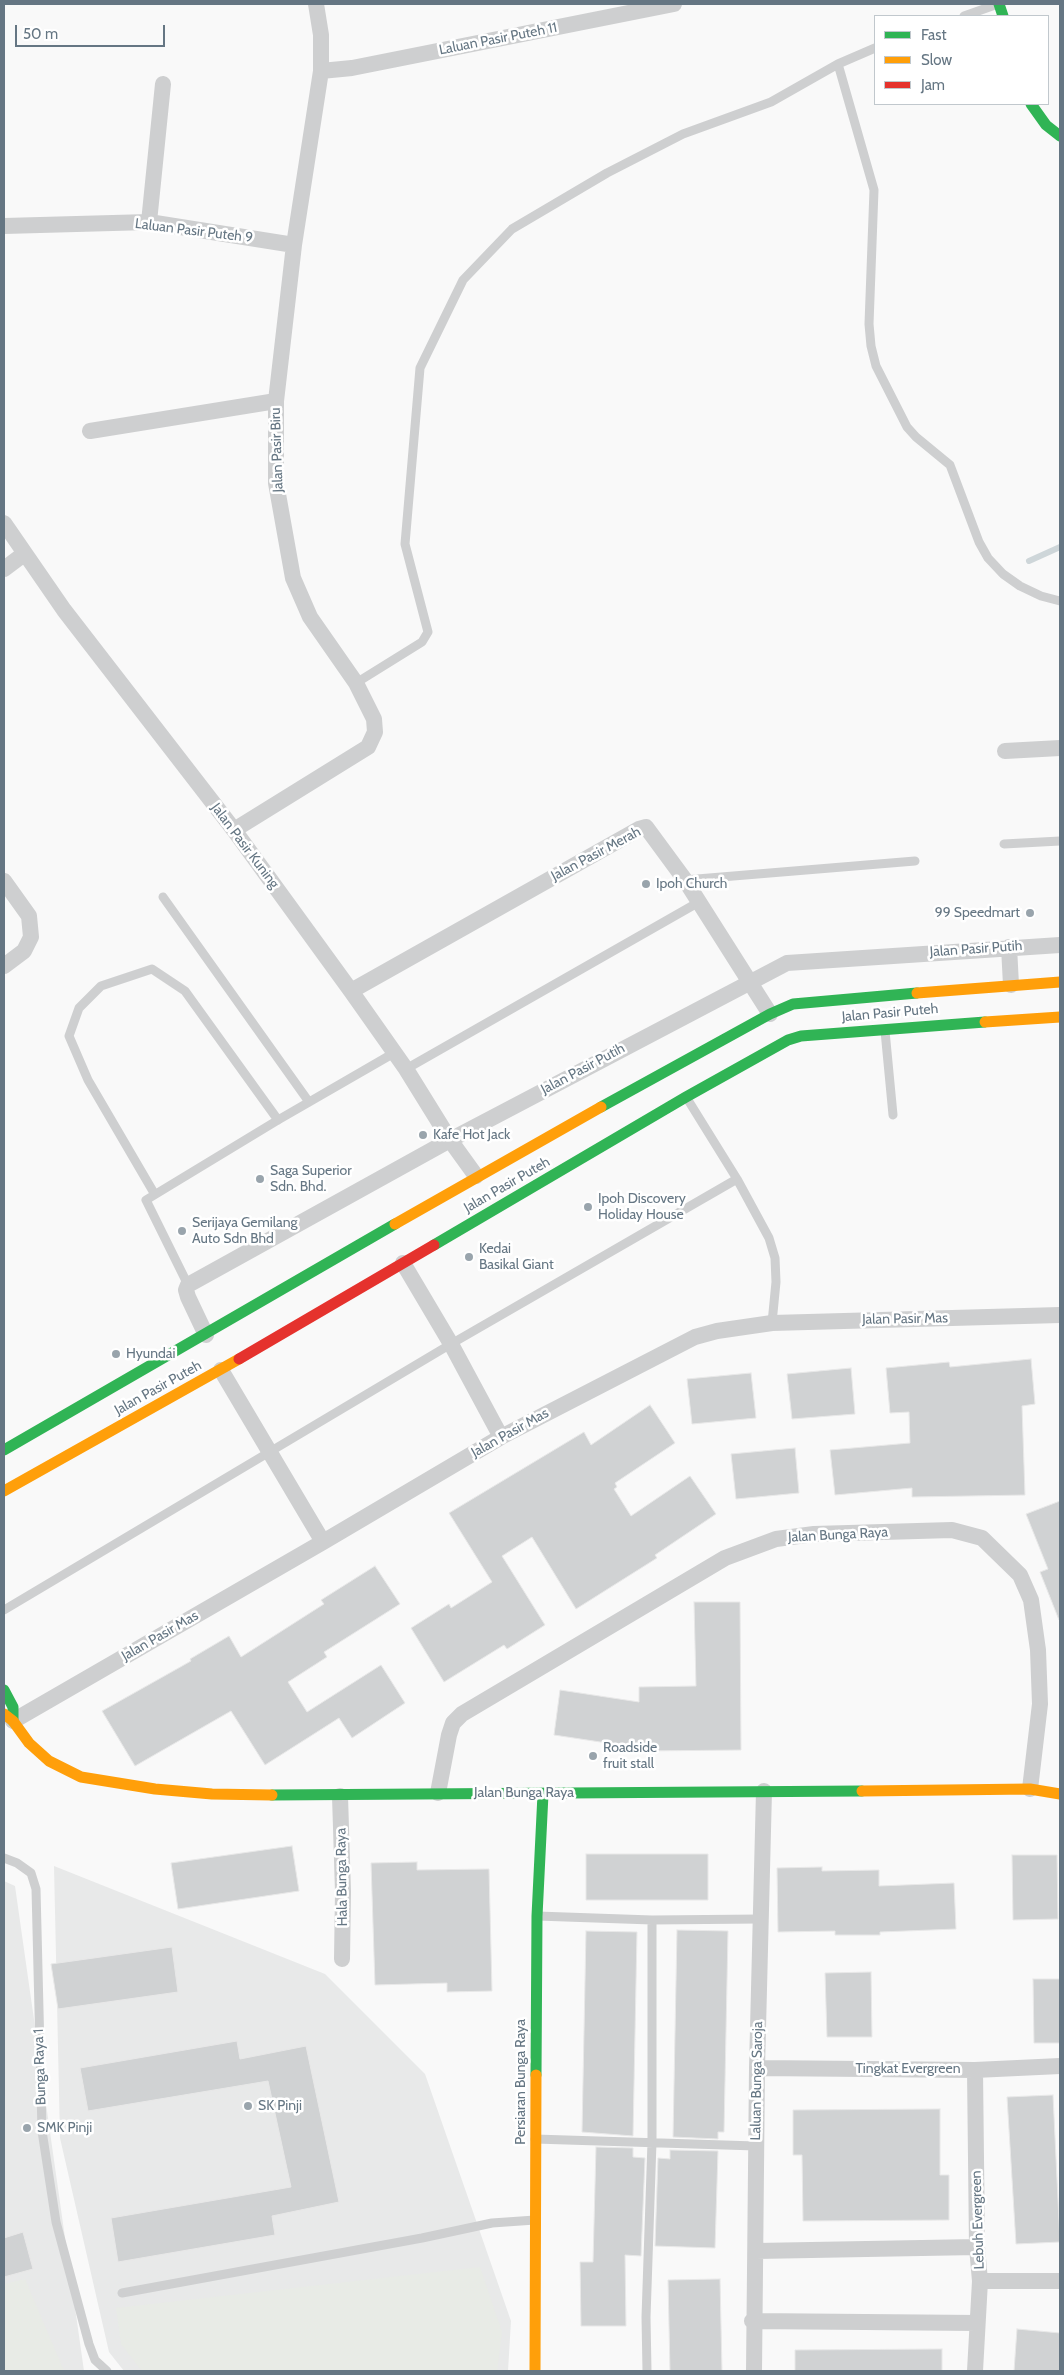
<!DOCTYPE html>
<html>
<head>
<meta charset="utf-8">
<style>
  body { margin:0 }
  #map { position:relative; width:1064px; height:2375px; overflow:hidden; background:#f9f9f9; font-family:Cabin,sans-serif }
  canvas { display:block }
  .frame { position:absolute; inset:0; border:5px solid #657683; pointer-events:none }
  .legend { position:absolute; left:874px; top:15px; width:175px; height:90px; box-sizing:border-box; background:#fff; border:1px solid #c1c8cd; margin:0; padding:6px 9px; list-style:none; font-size:15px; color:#657683 }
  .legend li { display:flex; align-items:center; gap:10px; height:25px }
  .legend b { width:25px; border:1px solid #c1c8cd }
  .scale { position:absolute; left:15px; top:25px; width:150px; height:22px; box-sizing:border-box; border:2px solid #657683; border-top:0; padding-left:6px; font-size:15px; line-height:18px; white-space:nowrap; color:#657683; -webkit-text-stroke:4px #fff; paint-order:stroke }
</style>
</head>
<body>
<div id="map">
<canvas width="1064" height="2375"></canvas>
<div class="frame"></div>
<ul class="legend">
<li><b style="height:6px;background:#30b455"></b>Fast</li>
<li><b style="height:6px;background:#ff9f0a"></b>Slow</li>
<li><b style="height:6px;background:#e5322d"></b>Jam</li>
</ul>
<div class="scale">50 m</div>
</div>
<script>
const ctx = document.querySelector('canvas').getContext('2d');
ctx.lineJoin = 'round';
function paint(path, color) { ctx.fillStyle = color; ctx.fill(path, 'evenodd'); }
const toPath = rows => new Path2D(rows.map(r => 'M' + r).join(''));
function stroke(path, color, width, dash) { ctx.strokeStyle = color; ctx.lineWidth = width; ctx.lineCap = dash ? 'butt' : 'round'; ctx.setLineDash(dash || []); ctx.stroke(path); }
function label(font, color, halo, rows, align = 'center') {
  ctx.font = font + ' Cabin,sans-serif'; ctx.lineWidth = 5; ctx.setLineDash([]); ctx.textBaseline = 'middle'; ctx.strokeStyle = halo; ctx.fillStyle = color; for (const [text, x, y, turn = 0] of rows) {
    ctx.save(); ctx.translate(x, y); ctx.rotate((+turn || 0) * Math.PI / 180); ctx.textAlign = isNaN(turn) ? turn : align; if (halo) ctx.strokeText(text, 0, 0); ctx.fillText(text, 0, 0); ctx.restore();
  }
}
paint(toPath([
  [54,1866,325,1974,425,2074,511,2321,508,2371,124,2371,109,2352,60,2138],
  [4,1881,15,1886,84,2371,4,2371]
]), '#e8e9e9');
paint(toPath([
  [480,2267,502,2332,497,2371,142,2371,121,2344,116,2308],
  [25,2279,64,2371,4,2371,4,2284]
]), '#e8ebe6');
stroke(toPath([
  [1029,561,1060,547]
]), '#ced6d9', 6);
const building = toPath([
  [1031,1359,1035,1404,1022,1406,1025,1495,912,1497,912,1488,835,1495,830,1450,910,1443,909,1412,890,1413,886,1368,949,1362,950,1367,1031,1359],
  [851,1368,855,1414,792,1419,787,1374,851,1368],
  [751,1373,756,1418,692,1424,687,1379,751,1373],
  [650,1405,675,1443,615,1483,617,1487,614,1489,631,1516,690,1476,716,1514,655,1555,657,1558,576,1609,532,1537,502,1556,545,1625,507,1649,504,1645,444,1682,411,1628,449,1604,451,1608,492,1582,449,1513,584,1432,591,1445,650,1405],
  [795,1448,799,1493,736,1499,731,1454,795,1448],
  [1060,1501,1060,1620,1059,1620,1040,1572,1048,1569,1026,1514,1060,1501],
  [375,1566,400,1604,324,1652,327,1657,288,1682,307,1712,381,1665,405,1703,352,1738,339,1718,265,1765,231,1711,135,1766,102,1711,191,1661,190,1659,229,1636,241,1657,324,1604,321,1600,375,1566],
  [694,1602,740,1602,741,1750,640,1751,640,1748,554,1735,560,1690,639,1702,639,1687,696,1686,694,1602],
  [292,1846,299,1891,178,1909,171,1863,292,1846],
  [586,1854,708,1854,708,1900,586,1900,586,1854],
  [1012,1855,1057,1855,1058,1919,1013,1920,1012,1855],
  [417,1862,417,1870,489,1869,492,1991,447,1992,447,1983,375,1985,371,1863,417,1862],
  [822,1867,822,1871,879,1870,879,1886,954,1883,956,1929,880,1932,880,1935,835,1935,835,1931,778,1932,777,1868,822,1867],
  [677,1930,728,1931,724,2132,718,2132,718,2139,673,2137,677,1930],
  [586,1931,637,1932,633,2136,582,2132,586,1931],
  [172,1947,178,1992,58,2009,51,1964,172,1947],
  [871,1972,872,2037,827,2037,825,1973,871,1972],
  [1033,1979,1060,1979,1060,2043,1034,2043,1033,1979],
  [237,2041,240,2059,306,2046,339,2202,272,2216,275,2235,118,2262,111,2218,291,2187,268,2081,88,2111,80,2068,237,2041],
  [1053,2095,1060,2242,1016,2244,1007,2097,1053,2095],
  [940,2109,940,2175,949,2175,949,2220,803,2221,802,2155,793,2155,793,2110,940,2109],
  [596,2147,633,2148,633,2157,645,2158,641,2256,625,2255,626,2326,581,2326,580,2262,593,2262,596,2147],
  [670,2150,718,2151,715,2248,655,2246,658,2158,670,2159,670,2150],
  [23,2232,33,2269,4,2277,4,2238,23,2232],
  [720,2279,722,2371,670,2371,668,2280,720,2279],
  [1017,2329,1060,2333,1060,2371,1014,2371,1017,2329],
  [942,2349,942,2371,795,2371,795,2350,942,2349]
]);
paint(building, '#d0d2d3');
stroke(building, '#e8e8e8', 1);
stroke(toPath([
  [964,16,998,4],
  [838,64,874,190,869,324,871,346,876,366,907,427,916,437,950,465,979,542,988,558,1003,574,1020,586,1041,596,1060,601],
  [356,683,422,642,428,632,405,544,420,368,463,280,512,229,607,173,683,134,771,102,838,64,875,48],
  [1004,844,1060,841],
  [685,880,915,861],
  [163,897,309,1102],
  [885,1031,893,1115],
  [406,1069,699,902],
  [688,1100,737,1179,769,1238,775,1258,776,1282,772,1323],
  [154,1193,88,1080,69,1036,79,1008,101,986,152,969,185,991,278,1120],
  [188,1285,146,1200,278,1120,394,1053],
  [4,1610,451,1344,737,1179],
  [4,1858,17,1863,31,1873,36,1889,42,2131,56,2222,89,2344,95,2360,107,2371],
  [537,1916,652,1920,652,2142,646,2317,647,2371],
  [652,1920,760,1919],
  [535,2139,756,2146],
  [122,2293,422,2238,492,2223,535,2220]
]), '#cecfd0', 9);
stroke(toPath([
  [321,71,352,68,674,4],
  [149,222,163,84],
  [4,226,149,222,294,245],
  [90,431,276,401],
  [4,523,64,610,234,830,351,991,406,1069,450,1140,476,1176],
  [4,569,24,554],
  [1005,751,1060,748],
  [234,830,368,747,375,732,374,719,356,683,310,617,293,578,276,483,276,401,294,245,321,71,321,35,316,4],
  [4,881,29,916,31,937,24,951,4,966],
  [1009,947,1011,985],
  [351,991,639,829,646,827,685,880,770,1014],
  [403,1263,451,1344,501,1437],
  [206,1335,188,1297,186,1290,188,1285,450,1140,787,963,1060,945],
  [221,1370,323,1542],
  [13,1721,323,1542,501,1437,695,1337,717,1331,772,1323,1060,1315],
  [438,1793,449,1735,453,1723,462,1714,725,1558,776,1539,814,1534,952,1530,982,1538,1020,1575,1031,1600,1038,1650,1040,1704,1030,1789],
  [340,1796,343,1892,342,1959],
  [757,2068,975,2070,1060,2066],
  [975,2070,977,2247,980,2281,975,2371],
  [756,2251,977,2247],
  [980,2281,1060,2281],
  [752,2321,977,2323],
  [754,2371,757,2068,764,1791]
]), '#cecfd0', 16);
stroke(toPath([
  [999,4,1003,16],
  [1031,104,1046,125,1060,136],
  [601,1107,770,1014,793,1004,917,993],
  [434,1245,686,1097,788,1040,801,1036,985,1022],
  [4,1450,395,1224],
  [4,1690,13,1707,13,1721],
  [272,1795,862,1791],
  [536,2075,537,1916,543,1794]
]), '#30b455', 11);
stroke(toPath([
  [917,993,1060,982],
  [985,1022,1060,1017],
  [395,1224,601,1107],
  [4,1491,239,1359],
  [4,1714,13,1721,29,1743,49,1761,81,1777,155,1789,212,1794,272,1795],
  [862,1791,1030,1789,1060,1794],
  [535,2371,536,2075]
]), '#ff9f0a', 11);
stroke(toPath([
  [239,1359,434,1245]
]), '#e5322d', 11);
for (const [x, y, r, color] of [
  [646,884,5,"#99a4ac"],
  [1030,913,5,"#99a4ac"],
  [423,1135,5,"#99a4ac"],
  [260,1179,5,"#99a4ac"],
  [588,1207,5,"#99a4ac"],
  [182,1231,5,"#99a4ac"],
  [469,1257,5,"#99a4ac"],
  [116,1354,5,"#99a4ac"],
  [593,1756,5,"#99a4ac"],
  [248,2106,5,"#99a4ac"],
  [27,2128,5,"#99a4ac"]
]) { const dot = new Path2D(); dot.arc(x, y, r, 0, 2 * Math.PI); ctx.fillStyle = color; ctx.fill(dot); stroke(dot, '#fff', 2); }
label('14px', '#657683', '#fff', [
  ["Laluan Pasir Puteh 11",498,39,-11],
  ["Laluan Pasir Puteh 9",194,231,7],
  ["Jalan Pasir Biru",277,450,-92],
  ["Jalan Pasir Kuning",245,846,53],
  ["Jalan Pasir Merah",596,854,-28],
  ["Jalan Pasir Putih",976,949,-4],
  ["Jalan Pasir Puteh",890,1013,-5],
  ["Jalan Pasir Putih",583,1069,-28],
  ["Jalan Pasir Puteh",507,1185,-30],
  ["Jalan Pasir Mas",905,1319,-1],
  ["Jalan Pasir Puteh",158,1388,-29],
  ["Jalan Pasir Mas",510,1433,-29],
  ["Jalan Bunga Raya",838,1535,-3],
  ["Jalan Pasir Mas",160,1636,-30],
  ["Jalan Bunga Raya",524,1793],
  ["Hala Bunga Raya",342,1877,-91],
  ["Bunga Raya 1",40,2067,-92],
  ["Tingkat Evergreen",908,2069],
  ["Laluan Bunga Saroja",757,2081,-89],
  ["Persiaran Bunga Raya",521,2082,-90],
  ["Lebuh Evergreen",978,2220,-92]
]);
label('14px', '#657683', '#fff', [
  ["Ipoh Church",656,884],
  ["99 Speedmart",1020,913,"right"],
  ["Kafe Hot Jack",433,1135],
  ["Saga Superior",270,1171],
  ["Sdn. Bhd.",270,1187],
  ["Ipoh Discovery",598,1199],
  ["Holiday House",598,1215],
  ["Serijaya Gemilang",192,1223],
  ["Auto Sdn Bhd",192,1239],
  ["Kedai",479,1249],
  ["Basikal Giant",479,1265],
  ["Hyundai",126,1354],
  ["Roadside",603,1748],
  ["fruit stall",603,1764],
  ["SK Pinji",258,2106],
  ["SMK Pinji",37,2128]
], 'left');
</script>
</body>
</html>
